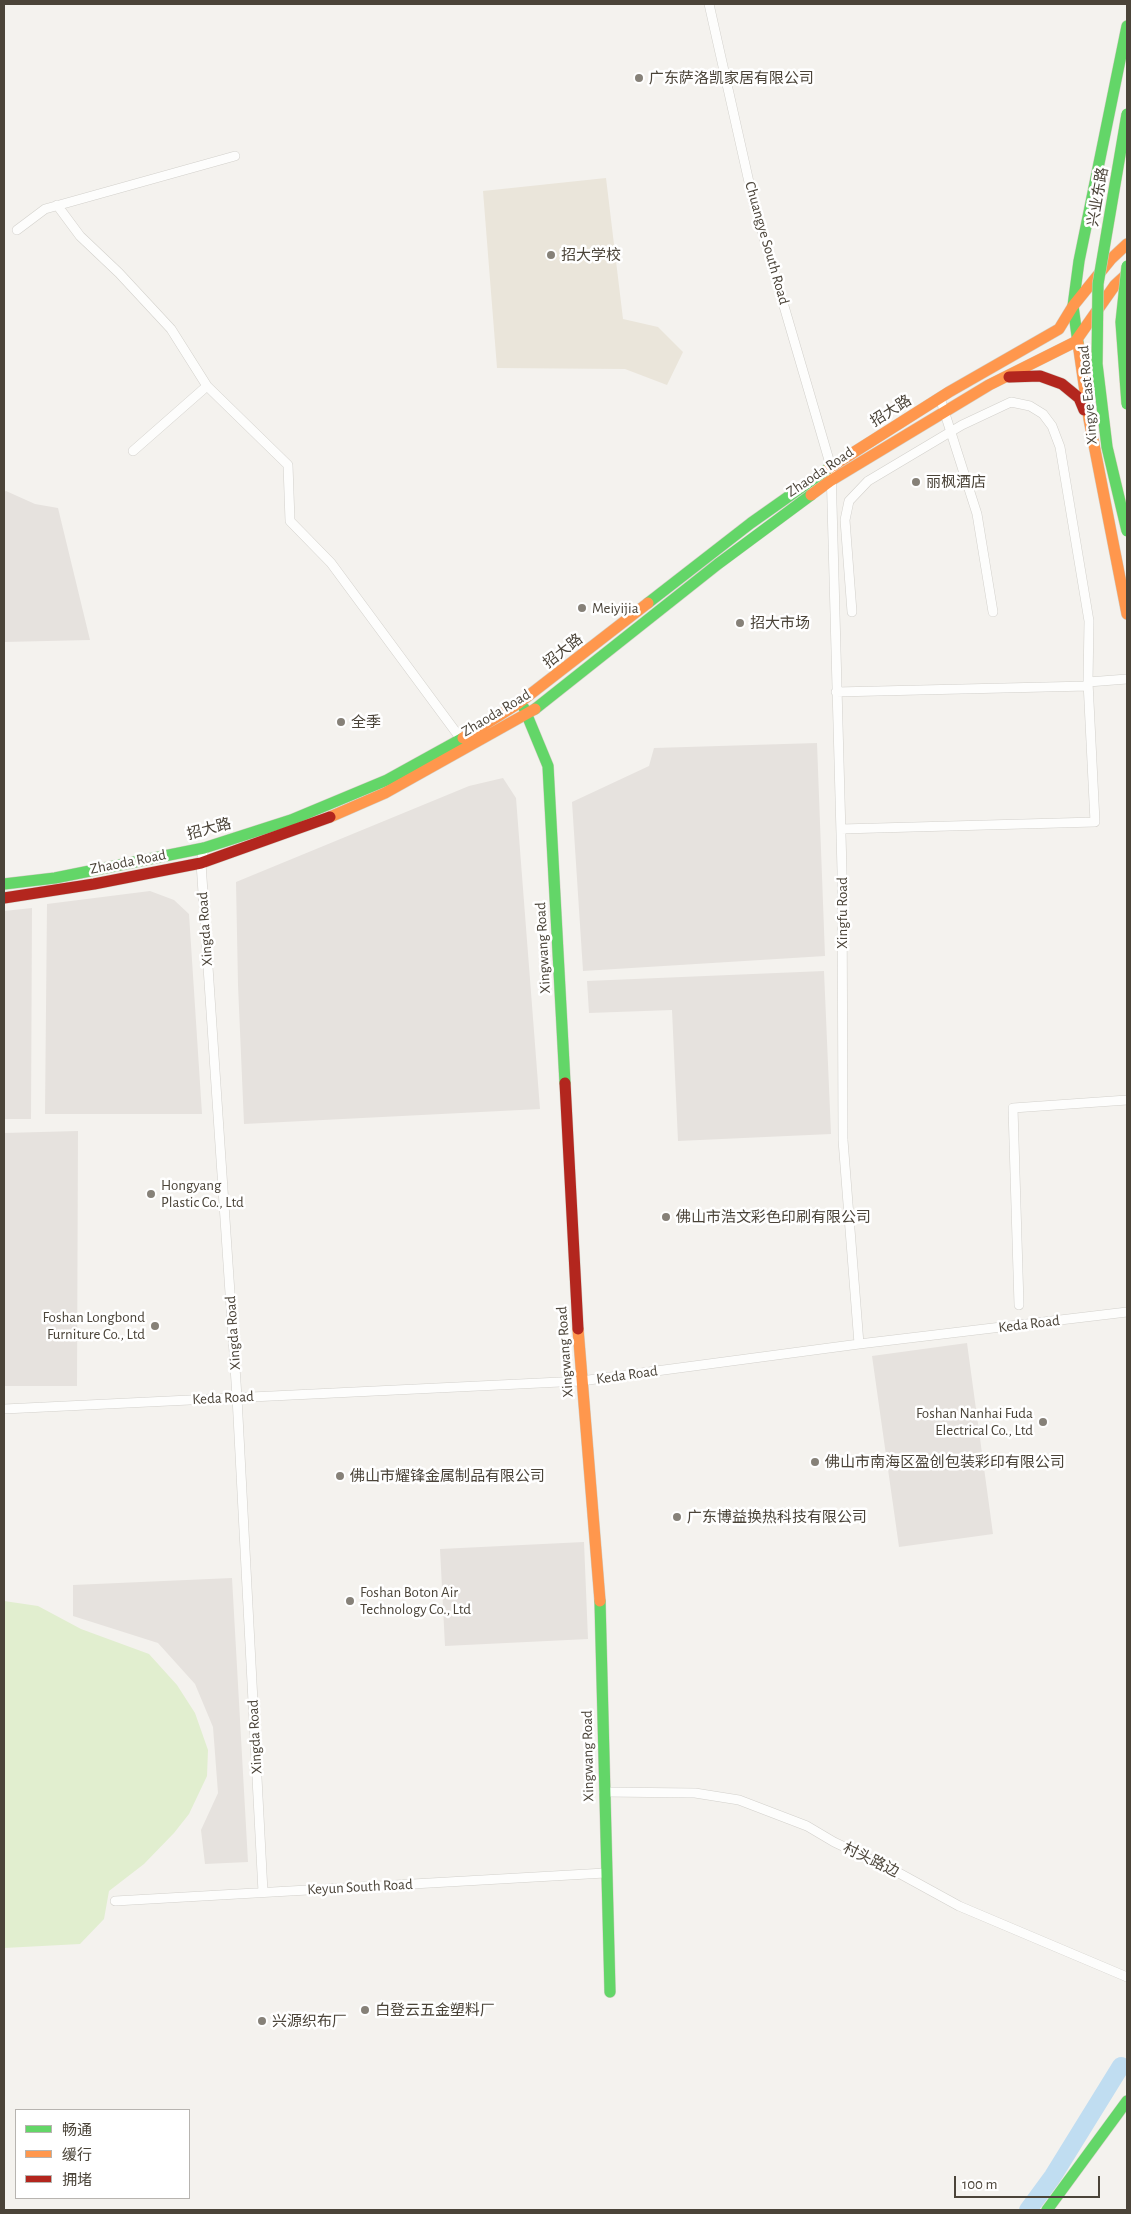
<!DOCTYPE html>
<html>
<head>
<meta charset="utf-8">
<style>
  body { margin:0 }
  #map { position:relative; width:1131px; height:2214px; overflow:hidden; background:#f4f2ee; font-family:"Alegreya Sans","Noto Sans SC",sans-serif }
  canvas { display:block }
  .frame { position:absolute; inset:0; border:5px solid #4b4439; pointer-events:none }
  .legend { position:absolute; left:15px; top:2109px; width:175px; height:90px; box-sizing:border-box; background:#fff; border:1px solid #b7b4b0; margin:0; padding:6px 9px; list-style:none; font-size:15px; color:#4b4439 }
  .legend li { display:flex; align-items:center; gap:10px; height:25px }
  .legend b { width:25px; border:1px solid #b7b4b0 }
  .scale { position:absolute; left:954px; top:2176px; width:146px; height:22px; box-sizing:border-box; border:2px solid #4b4439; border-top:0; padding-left:6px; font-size:15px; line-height:18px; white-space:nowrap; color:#4b4439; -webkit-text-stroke:4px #fff; paint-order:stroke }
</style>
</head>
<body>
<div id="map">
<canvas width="1131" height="2214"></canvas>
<div class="frame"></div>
<ul class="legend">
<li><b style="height:6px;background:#63d668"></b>畅通</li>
<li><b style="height:6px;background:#ff974d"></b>缓行</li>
<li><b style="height:6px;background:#b3261e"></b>拥堵</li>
</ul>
<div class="scale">100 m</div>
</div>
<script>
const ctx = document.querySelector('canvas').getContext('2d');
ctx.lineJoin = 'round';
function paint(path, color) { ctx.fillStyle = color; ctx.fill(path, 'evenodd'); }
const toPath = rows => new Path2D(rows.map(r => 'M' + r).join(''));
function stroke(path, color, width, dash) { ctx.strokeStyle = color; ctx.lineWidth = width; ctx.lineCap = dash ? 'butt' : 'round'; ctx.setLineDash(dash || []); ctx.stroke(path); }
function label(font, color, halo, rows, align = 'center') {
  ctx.font = font + ' "Alegreya Sans","Noto Sans SC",sans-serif'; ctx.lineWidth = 5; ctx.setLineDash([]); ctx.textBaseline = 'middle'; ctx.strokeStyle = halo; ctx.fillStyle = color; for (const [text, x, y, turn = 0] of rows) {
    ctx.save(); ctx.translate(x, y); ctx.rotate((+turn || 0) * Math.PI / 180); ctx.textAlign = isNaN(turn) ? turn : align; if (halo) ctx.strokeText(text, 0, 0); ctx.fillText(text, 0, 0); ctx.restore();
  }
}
paint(toPath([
  [6,491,35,504,58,508,90,640,4,642,4,492],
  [817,743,825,956,583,971,572,802,649,766,654,748],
  [503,778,516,798,540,1109,244,1124,238,985,236,882,469,786],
  [150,891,174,900,189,914,202,1114,45,1114,47,904],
  [32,908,31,1119,4,1119,4,911],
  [824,971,831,1134,678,1141,672,1010,589,1013,587,981],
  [78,1131,77,1386,4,1386,4,1133],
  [967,1343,993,1534,899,1547,872,1356],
  [584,1542,588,1639,445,1646,440,1549],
  [232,1578,248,1862,205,1864,201,1830,218,1793,213,1727,195,1684,158,1643,73,1616,73,1585]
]), '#e6e2de');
paint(toPath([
  [606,178,623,319,658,327,683,352,667,385,625,369,497,368,483,191]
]), '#eae5da');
paint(toPath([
  [4,1601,38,1606,81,1629,149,1654,177,1685,195,1713,208,1750,207,1776,189,1814,174,1833,144,1864,109,1891,104,1919,80,1944,4,1948]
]), '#e1eecf');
stroke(toPath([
  [1028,2210,1053,2176,1121,2066]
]), '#c0ddf1', 18);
const street = toPath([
  [709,4,753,200,831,467,842,871,843,1140,859,1344],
  [57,205,80,236,119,273,171,329,207,386,288,465,290,521,331,563,461,739],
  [17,230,45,209,235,156],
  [940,398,977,514,993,612],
  [133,451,207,386],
  [852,612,845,520,849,501,868,481,962,425,1011,402,1030,406,1043,414,1052,426,1060,447,1089,621,1088,682],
  [836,692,1088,686],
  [841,829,1095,822,1088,682,1127,679],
  [204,848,201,863,237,1397,263,1892],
  [1019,1305,1013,1108,1127,1100],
  [4,1409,581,1381,859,1344,1127,1312],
  [604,1792,695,1793,739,1800,807,1826,834,1842,897,1872,959,1906,1127,1977],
  [115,1901,605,1873]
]);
const fast = toPath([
  [1078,343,1073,306,1079,261,1127,26],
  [648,603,751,523,829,468],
  [524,708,548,766,565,1083],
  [535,709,718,564,811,495],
  [4,884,55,878,204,848,291,820,387,780,463,738],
  [600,1601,610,1992],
  [1047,2210,1127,2101]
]);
const slow = toPath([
  [1078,343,1089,419,1127,614],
  [829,468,949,392,1059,329,1073,306,1111,259,1127,244],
  [811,495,830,481,989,385,1075,342,1115,285,1127,274],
  [463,738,519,703,648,603],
  [330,817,385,793,535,709],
  [578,1329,600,1601]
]);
const jam = toPath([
  [1009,377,1040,376,1062,384,1079,398,1084,410],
  [4,898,94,884,201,863,330,817],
  [565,1083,578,1329]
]);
stroke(street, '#d2d0cb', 10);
stroke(fast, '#d3cfc5', 12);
stroke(slow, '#d3cfc5', 12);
stroke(jam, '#d3cfc5', 12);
stroke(street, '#fdfdfc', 9);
stroke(fast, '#63d668', 11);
stroke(slow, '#ff974d', 11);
stroke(jam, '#b3261e', 11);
const fastBridge = toPath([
  [1127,114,1098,284,1097,364,1107,447,1127,531],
  [1127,266,1121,322,1127,404]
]);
stroke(fastBridge, '#d6cebb', 12, []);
stroke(fastBridge, '#63d668', 11);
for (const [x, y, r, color] of [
  [639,78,5,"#868178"],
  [551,255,5,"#868178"],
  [916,482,5,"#868178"],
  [582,608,5,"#868178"],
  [740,623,5,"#868178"],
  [341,722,5,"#868178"],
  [151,1194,5,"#868178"],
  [666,1217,5,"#868178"],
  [155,1326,5,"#868178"],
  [1043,1422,5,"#868178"],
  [815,1462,5,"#868178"],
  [340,1476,5,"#868178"],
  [677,1517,5,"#868178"],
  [350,1601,5,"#868178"],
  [365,2010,5,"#868178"],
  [262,2021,5,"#868178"]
]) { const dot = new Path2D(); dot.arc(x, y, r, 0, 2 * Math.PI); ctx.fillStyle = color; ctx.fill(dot); stroke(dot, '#fff', 2); }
label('15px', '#4b4439', '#fff', [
  ["广东萨洛凯家居有限公司",649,78],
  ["招大学校",561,255],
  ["丽枫酒店",926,482],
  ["Meiyijia",592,608],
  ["招大市场",750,623],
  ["全季",351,722],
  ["Hongyang",161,1185],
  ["Plastic Co., Ltd",161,1202],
  ["佛山市浩文彩色印刷有限公司",676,1217],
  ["Foshan Longbond",145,1317,"right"],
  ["Furniture Co., Ltd",145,1334,"right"],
  ["Foshan Nanhai Fuda",1033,1413,"right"],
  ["Electrical Co., Ltd",1033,1430,"right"],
  ["佛山市南海区盈创包装彩印有限公司",825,1462],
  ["佛山市耀锋金属制品有限公司",350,1476],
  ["广东博益换热科技有限公司",687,1517],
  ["Foshan Boton Air",360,1592],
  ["Technology Co., Ltd",360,1609],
  ["白登云五金塑料厂",375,2010],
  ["兴源织布厂",272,2021]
], 'left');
label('15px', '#4b4439', '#fff', [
  ["兴业东路",1098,197,-80],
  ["Chuangye South Road",767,243,74],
  ["Xingye East Road",1088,395,-95],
  ["招大路",891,411,-32],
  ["Zhaoda Road",820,472,-34],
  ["招大路",563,651,-38],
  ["Zhaoda Road",496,713,-31],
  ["招大路",209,829,-15],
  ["Zhaoda Road",128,862,-11],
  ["Xingfu Road",842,913,-90],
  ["Xingda Road",205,929,-94],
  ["Xingwang Road",543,948,-93],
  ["Keda Road",1029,1324,-7],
  ["Xingda Road",233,1333,-94],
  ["Xingwang Road",565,1352,-94],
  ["Keda Road",627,1375,-8],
  ["Keda Road",223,1398,-3],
  ["Xingda Road",255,1737,-93],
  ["Xingwang Road",588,1756,-91],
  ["村头路边",871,1860,26],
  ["Keyun South Road",360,1887,-3]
]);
</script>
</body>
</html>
